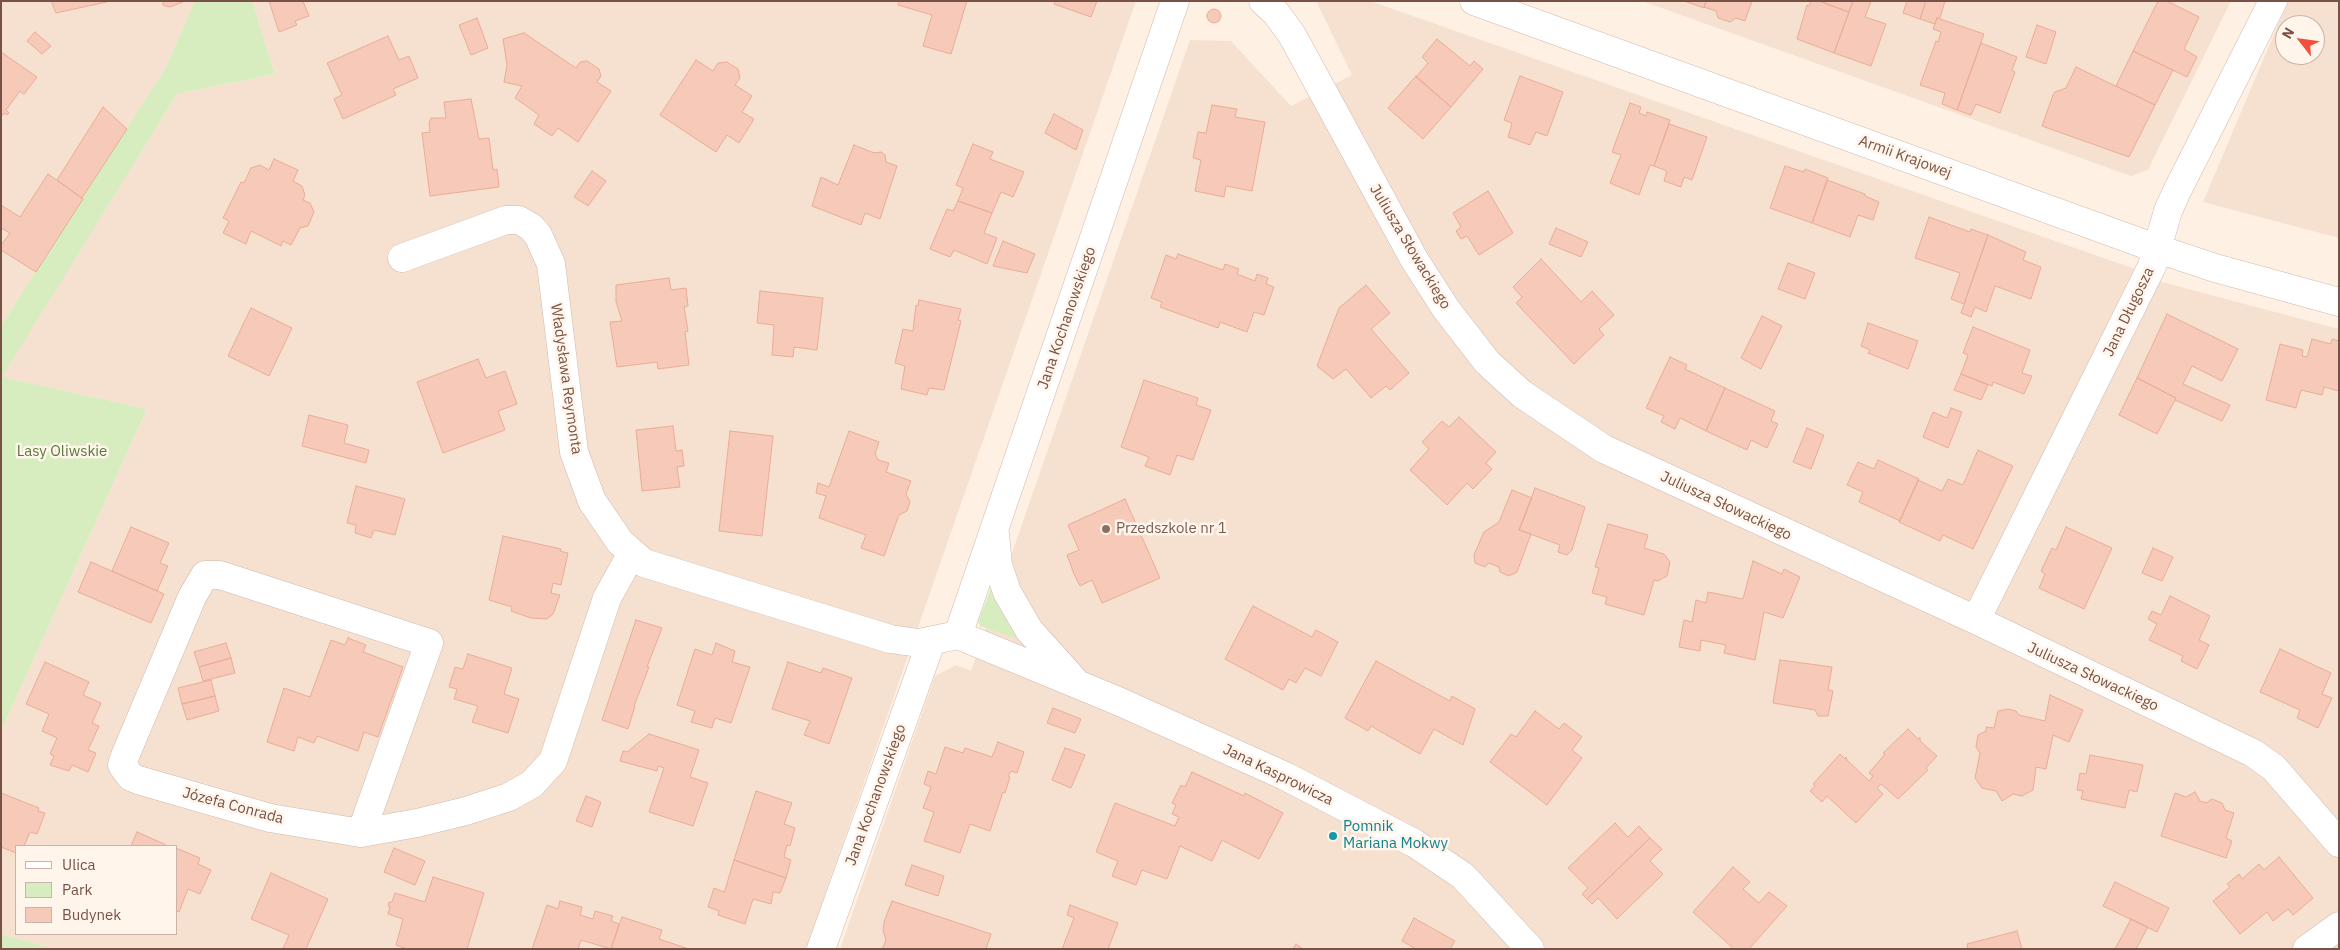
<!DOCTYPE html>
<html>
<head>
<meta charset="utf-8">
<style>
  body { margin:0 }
  #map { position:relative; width:2340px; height:950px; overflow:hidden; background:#fef0e3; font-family:"IBM Plex Sans",sans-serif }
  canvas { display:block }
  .frame { position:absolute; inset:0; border:2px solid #785246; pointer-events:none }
  .legend { position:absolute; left:15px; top:845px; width:162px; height:90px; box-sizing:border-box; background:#fff5eb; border:1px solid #c9b4a9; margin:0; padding:6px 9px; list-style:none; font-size:15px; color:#785246 }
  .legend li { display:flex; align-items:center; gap:10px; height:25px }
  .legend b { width:25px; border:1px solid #c9b4a9 }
  .north { position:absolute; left:2275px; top:15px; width:50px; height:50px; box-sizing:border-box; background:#fff5eb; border:1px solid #c9b4a9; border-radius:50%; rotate:300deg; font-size:14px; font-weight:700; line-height:20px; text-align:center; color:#785246 }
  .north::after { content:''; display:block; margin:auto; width:18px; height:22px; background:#f2503e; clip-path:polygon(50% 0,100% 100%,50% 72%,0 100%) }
</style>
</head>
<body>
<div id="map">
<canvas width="2340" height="950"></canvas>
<div class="frame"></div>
<ul class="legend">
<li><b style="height:6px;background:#fff"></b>Ulica</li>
<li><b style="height:14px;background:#d7edc0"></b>Park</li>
<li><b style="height:14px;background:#f6c9b8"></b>Budynek</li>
</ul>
<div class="north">N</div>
</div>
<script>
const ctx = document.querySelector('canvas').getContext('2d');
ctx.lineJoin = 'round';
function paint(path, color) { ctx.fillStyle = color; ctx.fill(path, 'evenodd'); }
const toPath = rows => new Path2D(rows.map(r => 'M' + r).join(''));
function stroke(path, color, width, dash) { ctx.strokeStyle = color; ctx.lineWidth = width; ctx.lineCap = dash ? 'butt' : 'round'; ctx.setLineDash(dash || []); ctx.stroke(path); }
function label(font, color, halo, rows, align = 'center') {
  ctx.font = font + ' "IBM Plex Sans",sans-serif'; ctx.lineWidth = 5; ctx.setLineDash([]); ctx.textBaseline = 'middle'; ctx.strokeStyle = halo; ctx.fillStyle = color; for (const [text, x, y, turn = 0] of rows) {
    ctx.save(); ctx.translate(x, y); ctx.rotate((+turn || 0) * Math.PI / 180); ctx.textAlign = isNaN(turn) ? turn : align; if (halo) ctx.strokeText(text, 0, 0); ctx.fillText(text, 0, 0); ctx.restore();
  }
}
paint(toPath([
  [1,1,195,1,165,69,1,326],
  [252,1,1136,1,806,949,54,949,1,934,1,731,147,409,1,377,177,94,275,74],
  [16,846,176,846,176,934,16,934],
  [1316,1,1370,1,2135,269,2162,282,2339,329,2339,949,840,949,935,676,956,665,971,671,1190,40,1231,41,1291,106,1352,75],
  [1642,1,2231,1,2148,170,2131,176],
  [2288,1,2339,1,2339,238,2203,202],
  [2285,25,2315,25,2315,55,2285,55]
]), '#f6e1d0');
paint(toPath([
  [195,1,252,1,275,74,177,94,2,377,147,409,1,731,1,326,165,69],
  [991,588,993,589,1017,637,1015,638,980,626,978,622],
  [1,934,54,949,1,949]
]), '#d7edc0');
const building = toPath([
  [51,1,111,1,56,13,51,1],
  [163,1,185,1,170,7,163,5,163,1],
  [269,1,303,1,309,16,295,21,297,25,279,32,269,1],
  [899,1,967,1,951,54,923,46,932,15,898,5,899,1],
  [1055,1,1097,1,1091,17,1054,4,1055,1],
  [1684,1,1706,1,1704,8,1684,1],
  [1706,1,1752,1,1745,21,1736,18,1730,22,1718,18,1716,11,1704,7,1706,1],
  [1811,1,1819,1,1849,12,1834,53,1797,39,1807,5,1809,6,1811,1],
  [1825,1,1853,1,1849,12,1824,3,1825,1],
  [1853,1,1871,1,1865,17,1886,24,1871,66,1834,53,1853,1],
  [1907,1,1926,1,1920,19,1903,13,1907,1],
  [1926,1,1945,1,1940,18,1937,18,1935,24,1920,19,1926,1],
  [2158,1,2167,1,2199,17,2184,49,2197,57,2187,77,2133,51,2158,1],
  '1207 16a7 7 0 1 1 14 0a7 7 0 1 1-14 0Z',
  [477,18,488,48,471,55,459,25,477,18],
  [1937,18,1984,34,1957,110,1942,104,1945,93,1920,85,1936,41,1938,42,1941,32,1933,29,1937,18],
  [2037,25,2056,32,2046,64,2026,57,2037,25],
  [35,32,51,46,42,54,27,41,35,32],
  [524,33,576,68,580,62,587,61,599,69,601,76,597,82,611,91,578,142,558,128,552,136,534,124,539,115,515,98,522,86,504,82,507,65,503,39,524,33],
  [388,36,399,60,409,56,418,78,393,89,396,95,343,119,334,99,342,95,327,63,388,36],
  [1437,39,1470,66,1474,61,1483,69,1451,107,1416,77,1428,63,1422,57,1437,39],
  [1981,43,2017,57,2012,70,2015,72,2000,113,1976,104,1971,115,1957,110,1981,43],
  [2133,51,2173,70,2155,105,2116,86,2133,51],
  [1,52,37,77,24,94,20,91,6,110,9,113,7,115,4,113,1,117,1,52],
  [696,60,713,71,718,63,727,62,733,66,738,69,740,78,735,85,752,96,742,112,754,119,739,143,727,135,716,152,660,115,696,60],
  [2076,67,2155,105,2129,157,2042,126,2053,95,2055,92,2066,88,2076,67],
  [1416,76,1451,107,1423,139,1388,108,1416,76],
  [1520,76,1563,92,1547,136,1536,132,1530,145,1508,137,1512,123,1504,120,1520,76],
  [471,99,479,139,489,138,493,170,497,169,499,187,430,196,422,133,430,132,429,123,431,118,446,118,444,102,471,99],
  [1630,103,1641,107,1639,113,1646,116,1647,112,1670,120,1654,166,1650,165,1639,195,1610,183,1621,155,1612,152,1630,103],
  [1212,105,1237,109,1235,117,1265,122,1252,191,1226,186,1224,197,1195,191,1201,160,1193,158,1198,132,1206,133,1212,105],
  [103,107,127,129,82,198,57,180,103,107],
  [1054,114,1083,130,1076,150,1045,133,1054,114],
  [1669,124,1707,137,1692,180,1684,177,1681,187,1664,181,1667,171,1654,166,1669,124],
  [973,144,993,152,990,159,1024,172,1013,197,1001,192,992,213,958,201,963,188,956,185,973,144],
  [854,145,874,153,881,152,885,155,886,162,897,166,880,219,865,213,861,225,812,206,821,177,838,185,854,145],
  [274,159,298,170,293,181,302,186,305,195,303,200,310,203,314,212,308,226,300,228,291,245,283,241,281,246,251,231,246,244,223,233,229,221,223,218,241,182,244,183,251,168,260,165,269,170,274,159],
  [1785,166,1804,172,1805,169,1828,178,1812,223,1770,208,1785,166],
  [592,171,606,181,588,206,574,197,592,171],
  [48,174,83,199,36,272,1,250,1,245,10,233,1,228,1,205,20,217,48,174],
  [1827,180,1865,194,1865,196,1879,202,1873,220,1858,215,1850,237,1812,223,1827,180],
  [1488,191,1513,233,1479,255,1467,236,1461,239,1456,231,1461,227,1453,213,1488,191],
  [958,201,992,213,984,233,997,238,987,264,954,250,950,257,930,249,947,209,953,211,958,201],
  [1929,217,1970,232,1971,229,1988,235,1964,304,1951,299,1960,273,1915,258,1929,217],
  [1556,228,1588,242,1581,257,1549,244,1556,228],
  [1988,235,2026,252,2023,260,2041,267,2031,299,1995,286,1986,312,1975,307,1971,317,1961,313,1988,235],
  [1003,241,1035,254,1027,273,993,266,1003,241],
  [1178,254,1223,270,1225,264,1239,269,1237,274,1255,281,1257,274,1268,278,1266,284,1274,287,1264,315,1254,312,1247,332,1220,322,1218,328,1160,307,1162,302,1151,298,1158,278,1166,255,1176,259,1178,254],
  [1541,259,1581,302,1592,291,1614,315,1599,329,1604,335,1574,364,1516,303,1522,297,1513,287,1541,259],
  [1788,263,1815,273,1805,299,1778,289,1788,263],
  [669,278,671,290,686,288,688,306,684,307,688,331,685,332,689,365,658,369,657,362,617,367,610,322,622,321,616,302,616,285,669,278],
  [1366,285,1390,313,1371,329,1409,373,1390,390,1386,386,1371,398,1346,369,1333,379,1317,366,1339,308,1366,285],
  [760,291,823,298,817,350,794,347,793,357,772,355,774,325,757,323,760,291],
  [919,300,961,309,958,320,961,321,944,390,929,388,927,395,901,389,905,366,895,363,903,329,913,331,916,305,918,306,919,300],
  [251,308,292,328,269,376,228,356,251,308],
  [2167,314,2238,349,2222,381,2192,366,2183,384,2230,405,2222,421,2175,400,2176,398,2137,378,2167,314],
  [1762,316,1782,326,1761,369,1741,358,1762,316],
  [1868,323,1918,341,1908,369,1868,353,1870,350,1861,346,1868,323],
  [1973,327,2030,350,2022,373,2032,376,2024,394,1993,382,1992,386,1961,374,1968,355,1963,353,1973,327],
  [2312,339,2331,344,2332,339,2339,341,2339,391,2324,387,2322,395,2301,390,2296,408,2266,400,2280,344,2303,350,2302,356,2307,357,2312,339],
  [1670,357,1687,365,1685,369,1725,388,1706,431,1680,418,1675,429,1661,422,1664,416,1646,408,1670,357],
  [478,359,486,378,505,371,517,404,498,411,505,430,443,453,417,382,478,359],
  [1961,374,1988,385,1981,400,1954,390,1961,374],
  [2137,378,2176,398,2157,434,2119,415,2137,378],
  [1144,380,1198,398,1196,405,1211,410,1193,460,1177,455,1170,475,1145,466,1149,457,1121,447,1144,380],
  [1725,388,1775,411,1771,421,1778,424,1767,448,1751,440,1747,450,1706,431,1725,388],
  [1951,408,1962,412,1948,448,1923,437,1933,412,1947,418,1951,408],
  [309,415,348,425,344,443,369,450,366,463,302,446,309,415],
  [1459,417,1496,452,1486,463,1492,469,1473,489,1467,483,1447,505,1410,470,1429,449,1422,442,1442,421,1449,427,1459,417],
  [673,426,676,451,682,450,684,466,677,467,680,487,642,491,636,430,673,426],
  [1807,428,1824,435,1811,469,1793,462,1807,428],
  [730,431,773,436,762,536,719,531,730,431],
  [849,431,879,442,875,454,878,460,889,463,886,472,911,481,906,494,910,502,907,511,899,515,884,556,861,548,866,535,819,518,826,496,816,493,818,483,829,487,849,431],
  [1978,450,2013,466,1973,549,1943,535,1940,541,1899,522,1918,480,1942,491,1948,479,1963,485,1978,450],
  [1878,460,1919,479,1900,521,1859,502,1863,492,1847,485,1858,462,1874,469,1878,460],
  [356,486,405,499,395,535,374,530,371,538,355,533,356,525,347,523,356,486],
  [1535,488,1585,507,1572,550,1567,555,1558,552,1560,545,1519,530,1535,488],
  [1512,490,1532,498,1519,530,1531,534,1517,572,1509,576,1500,572,1499,567,1489,563,1485,567,1475,563,1474,555,1484,532,1499,522,1512,490],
  [1125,499,1160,578,1102,603,1092,580,1080,586,1074,574,1067,555,1079,550,1068,525,1125,499],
  [1608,524,1648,535,1644,548,1664,554,1670,562,1667,576,1658,581,1654,580,1644,615,1605,604,1607,597,1592,593,1599,568,1595,567,1608,524],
  [131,527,169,543,160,563,168,566,157,591,112,571,131,527],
  [2066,527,2112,548,2084,609,2039,588,2045,574,2041,571,2052,548,2056,550,2066,527],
  [503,536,561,549,560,551,568,553,561,585,553,583,551,593,560,595,553,614,547,619,531,618,511,611,512,607,489,600,503,536],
  [2153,548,2173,557,2162,581,2142,573,2153,548],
  [1753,561,1782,574,1784,569,1800,577,1783,618,1764,612,1755,660,1724,653,1726,645,1701,640,1700,651,1679,647,1684,620,1692,622,1696,600,1706,603,1708,592,1743,599,1753,561],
  [91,562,164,594,151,623,78,592,91,562],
  [2170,596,2210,616,2199,640,2209,645,2197,669,2181,661,2183,656,2149,640,2157,624,2148,619,2152,611,2161,615,2170,596],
  [1253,606,1312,637,1316,630,1338,642,1321,676,1305,668,1296,683,1289,679,1283,690,1225,659,1253,606],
  [636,620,662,628,647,667,649,667,634,706,635,706,628,729,602,720,636,620],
  [348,638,366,645,363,652,403,667,378,737,364,732,358,751,317,736,314,743,298,737,294,751,267,742,284,688,310,697,331,640,345,645,348,638],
  [226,643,231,658,199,667,194,652,226,643],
  [716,643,735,651,732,662,750,667,731,723,715,718,712,728,691,722,695,711,677,705,695,649,712,655,716,643],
  [2280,649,2331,673,2322,694,2332,698,2318,728,2297,718,2300,710,2260,692,2280,649],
  [468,654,512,668,504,694,519,699,508,733,472,722,478,706,454,699,457,689,449,687,455,667,463,669,468,654],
  [231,658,235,673,203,681,199,667,231,658],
  [1780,660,1832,667,1828,690,1833,691,1828,716,1818,716,1815,710,1773,703,1780,660],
  [1376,661,1450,701,1452,696,1475,709,1463,745,1434,729,1420,754,1371,726,1368,731,1345,718,1376,661],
  [45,662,89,682,83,695,101,703,92,723,99,726,88,750,96,753,88,772,72,765,69,771,50,765,54,756,50,754,57,738,42,731,49,714,26,704,45,662],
  [788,662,821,673,823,668,852,678,829,744,804,735,810,721,772,709,788,662],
  [211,680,215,696,182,704,178,688,211,680],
  [2050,695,2083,710,2069,742,2053,735,2046,769,2036,767,2033,790,2022,796,2013,794,2002,801,1996,791,1982,788,1975,778,1980,753,1976,747,1978,735,1986,731,1986,727,1994,728,1998,711,2008,709,2016,711,2019,715,2045,721,2050,695],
  [215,696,219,711,187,720,182,704,215,696],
  [1053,708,1081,719,1075,733,1047,723,1053,708],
  [1535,711,1559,729,1564,723,1582,737,1572,750,1582,758,1547,805,1490,762,1511,734,1516,737,1535,711],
  [1908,729,1918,739,1920,737,1920,741,1937,756,1926,768,1928,770,1898,799,1881,784,1877,788,1883,794,1856,823,1827,796,1822,802,1810,791,1815,786,1813,784,1840,754,1845,759,1846,757,1847,760,1869,781,1873,776,1869,773,1885,754,1883,753,1908,729],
  [649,734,699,750,690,777,708,783,693,826,649,812,664,768,658,766,657,771,620,761,623,751,627,752,649,734],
  [998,742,1024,752,1017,773,1011,771,1008,776,1010,777,1005,793,1003,792,990,831,970,824,960,853,924,841,934,812,923,808,931,787,924,784,928,771,936,774,945,747,963,753,965,748,992,757,998,742],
  [1065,748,1085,755,1071,788,1052,780,1065,748],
  [2090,755,2143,765,2137,792,2129,790,2125,808,2081,799,2083,791,2077,790,2080,773,2086,774,2090,755],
  [1192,772,1244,796,1245,793,1283,813,1259,859,1222,840,1212,861,1180,846,1167,879,1142,870,1136,885,1112,876,1118,861,1096,852,1115,803,1175,826,1179,817,1172,814,1176,805,1172,803,1181,785,1185,787,1192,772],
  [756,791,792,803,784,824,795,828,790,846,787,845,784,857,791,860,786,878,734,860,756,791],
  [2195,792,2200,801,2206,803,2212,799,2222,803,2225,810,2234,813,2226,838,2232,841,2226,858,2161,836,2175,793,2186,797,2195,792],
  [1,793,39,808,38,811,45,813,37,834,30,832,24,846,16,846,16,853,1,847,1,793],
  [586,796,601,802,592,827,576,821,586,796],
  [1615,823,1628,837,1639,826,1650,838,1587,899,1582,894,1588,888,1568,868,1615,823],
  [137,832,164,844,167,846,131,846,137,832],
  [1650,838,1662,849,1650,861,1663,874,1617,919,1598,898,1592,904,1587,899,1650,838],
  [176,848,200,858,198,864,211,870,200,894,188,889,179,912,176,911,176,848],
  [394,848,425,861,415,885,384,872,394,848],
  [2279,857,2313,898,2293,915,2288,909,2273,921,2267,912,2240,934,2213,901,2230,887,2227,884,2239,874,2242,879,2259,864,2264,870,2279,857],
  [734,860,786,878,780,893,773,892,771,904,753,899,745,924,718,915,719,911,708,907,714,888,724,892,725,890,734,860],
  [912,865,944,876,938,896,905,885,912,865],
  [1733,867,1750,882,1743,889,1759,903,1769,892,1787,906,1749,949,1734,949,1693,912,1733,867],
  [271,873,328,899,306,949,283,949,289,935,251,919,271,873],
  [433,877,484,893,467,949,407,949,396,945,403,919,388,914,390,907,388,906,389,902,392,902,395,893,425,902,433,877],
  [2115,882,2169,908,2157,932,2103,906,2115,882],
  [560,901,582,907,580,915,593,919,595,911,613,916,611,921,619,924,611,949,581,940,578,949,532,949,547,905,558,909,560,901],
  [892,901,991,934,986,949,882,949,886,940,883,930,884,922,892,901],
  [1070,905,1118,923,1108,949,1062,949,1074,918,1067,915,1070,905],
  [622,917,662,930,659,939,689,949,611,949,622,917],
  [1414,918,1455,941,1450,949,1416,949,1402,941,1414,918],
  [2131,919,2148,927,2136,949,2115,949,2131,919],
  [2017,931,2022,949,1968,949,1967,944,2017,931],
  [1296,944,1303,949,1293,949,1296,944]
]);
paint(building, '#f6c9b8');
stroke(building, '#eaad97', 1);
const minor = toPath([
  [1263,1,1276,13,1292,35,1414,259,1446,309,1487,362,1522,394,1604,449,1976,620,2253,753,2274,768,2339,843],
  [1474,1,2158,249,2215,268,2339,302],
  [402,258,506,220,519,220,531,227,538,235,551,264,574,452,592,501,620,542,644,563,890,639,919,643,958,635,1118,701,1285,776,1414,843,1463,876,1530,949],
  [995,534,998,565,1007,592,1029,630,1073,679],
  [1976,620,2152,266,2168,211,2177,191,2273,1],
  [958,635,1175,1],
  [361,833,429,643,220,575,205,575,192,597,125,756,122,765,131,777,138,780,270,818,361,833,417,823,466,811,509,797,532,784,553,761,607,598,632,553],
  [821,949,931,642],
  [2307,949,2339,926]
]);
stroke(minor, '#d2b8ab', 29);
stroke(minor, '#fff', 28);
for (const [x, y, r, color] of [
  [1106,529,5,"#8d6e63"],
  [1333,836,5,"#0f9aa8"]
]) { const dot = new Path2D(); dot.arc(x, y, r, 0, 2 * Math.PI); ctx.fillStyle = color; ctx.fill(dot); stroke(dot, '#fff5eb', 2); }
label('15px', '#785246', '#fff5eb', [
  ["Armii Krajowej",1905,157,20],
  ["Juliusza Słowackiego",1410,247,59],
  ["Jana Długosza",2129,312,-64],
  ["Jana Kochanowskiego",1067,318,-71],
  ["Władysława Reymonta",566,379,82],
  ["Juliusza Słowackiego",1726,506,25],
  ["Juliusza Słowackiego",2093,677,25],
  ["Jana Kasprowicza",1278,775,26],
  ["Jana Kochanowskiego",876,795,-70],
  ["Józefa Conrada",233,806,15]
]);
label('15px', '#557a3b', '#fff5eb', [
  ["Lasy Oliwskie",62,452]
]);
label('15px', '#785e54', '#fff5eb', [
  ["Przedszkole nr 1",1116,529]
], 'left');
label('15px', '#0d838f', '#fff5eb', [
  ["Pomnik",1343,827],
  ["Mariana Mokwy",1343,844]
], 'left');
</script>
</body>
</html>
